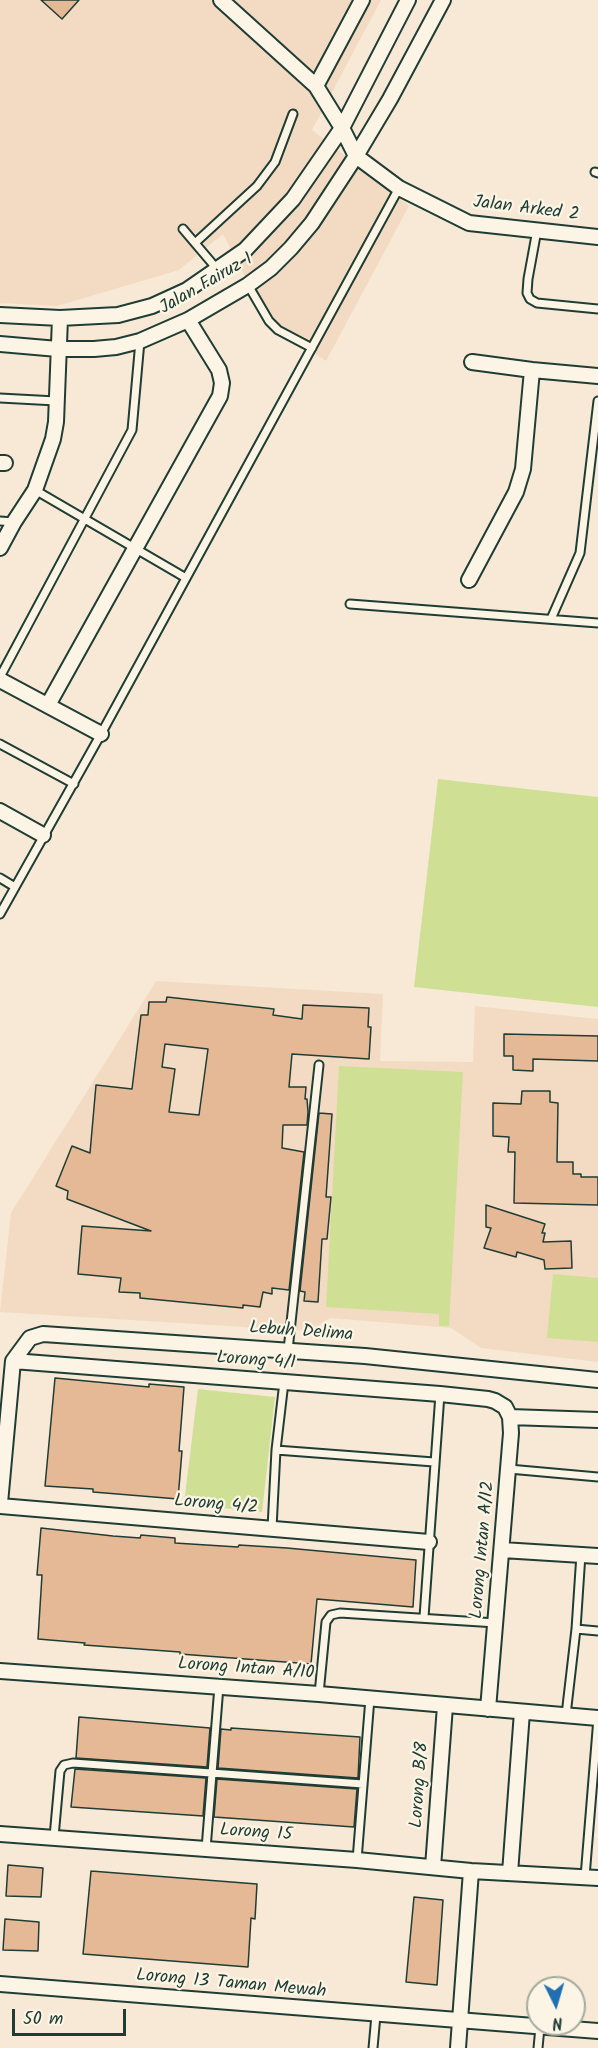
<!DOCTYPE html>
<html>
<head>
<meta charset="utf-8">
<style>
  body { margin:0 }
  #map { position:relative; width:598px; height:2048px; overflow:hidden; background:#f7e9d5; font-family:Kalam,sans-serif }
  canvas { display:block }
  .north { position:absolute; left:526px; top:1976px; width:60px; height:60px; box-sizing:border-box; background:#fcf5e5; border:2px solid #a4ab9e; border-radius:50%; rotate:175deg; font-size:16px; font-weight:700; line-height:24px; text-align:center; color:#1f3d34 }
  .north::after { content:''; display:block; margin:auto; width:21px; height:27px; background:#1f6fb2; clip-path:polygon(50% 0,100% 100%,50% 72%,0 100%) }
  .scale { position:absolute; left:12px; top:2009px; width:114px; height:27px; box-sizing:border-box; border:3px solid #1f3d34; border-top:0; padding-left:8px; font-size:18px; line-height:21px; white-space:nowrap; color:#1f3d34; -webkit-text-stroke:4px #fcf5e5; paint-order:stroke }
</style>
</head>
<body>
<div id="map">
<canvas width="598" height="2048"></canvas>
<div class="north">N</div>
<div class="scale">50 m</div>
</div>
<script>
const ctx = document.querySelector('canvas').getContext('2d');
ctx.lineJoin = 'round';
function paint(path, color) { ctx.fillStyle = color; ctx.fill(path, 'evenodd'); }
const toPath = rows => new Path2D(rows.map(r => 'M' + r).join(''));
function stroke(path, color, width, dash) { ctx.strokeStyle = color; ctx.lineWidth = width; ctx.lineCap = dash ? 'butt' : 'round'; ctx.setLineDash(dash || []); ctx.stroke(path); }
function label(font, color, halo, rows, align = 'center') {
  ctx.font = font + ' Kalam,sans-serif'; ctx.lineWidth = 4.5; ctx.setLineDash([]); ctx.textBaseline = 'middle'; ctx.strokeStyle = halo; ctx.fillStyle = color; for (const [text, x, y, turn = 0] of rows) {
    ctx.save(); ctx.translate(x, y); ctx.rotate((+turn || 0) * Math.PI / 180); ctx.textAlign = isNaN(turn) ? turn : align; if (halo) ctx.strokeText(text, 0, 0); ctx.fillText(text, 0, 0); ctx.restore();
  }
}
paint(toPath([
  [0,0,381,0,312,130,409,206,326,361,270,325,223,234,179,270,57,306,0,303],
  [156,981,383,994,380,1061,473,1062,475,1006,598,1019,598,1362,481,1348,451,1328,330,1318,310,1331,0,1312,11,1213]
]), '#f2dbc2');
paint(toPath([
  [438,779,598,797,598,1007,414,987],
  [339,1066,463,1072,449,1326,439,1326,439,1314,326,1307],
  [553,1274,598,1278,598,1342,547,1338],
  [198,1389,275,1397,262,1512,184,1504]
]), '#cfe094');
const building = toPath([
  [41,0,79,0,62,19,41,0],
  [167,997,274,1009,273,1015,302,1019,303,1005,369,1008,368,1027,371,1027,369,1059,292,1054,289,1087,306,1087,305,1099,307,1099,308,1112,307,1125,283,1125,282,1148,304,1152,289,1290,272,1288,272,1294,263,1292,260,1307,243,1305,243,1308,140,1298,140,1293,119,1292,121,1278,78,1274,82,1226,151,1231,67,1199,68,1191,56,1186,72,1146,90,1153,96,1085,132,1089,141,1015,148,1015,149,1002,166,1002,167,997],
  [165,1044,208,1049,199,1115,169,1112,175,1069,162,1067,165,1044],
  [504,1034,598,1036,598,1061,533,1059,533,1071,513,1070,513,1056,504,1056,504,1034],
  [522,1091,550,1091,550,1102,558,1103,557,1162,573,1162,573,1174,581,1174,581,1177,598,1177,598,1205,514,1203,515,1152,508,1152,509,1137,493,1136,493,1103,521,1104,522,1091],
  [319,1113,332,1114,326,1197,331,1197,327,1239,322,1239,318,1302,304,1301,305,1292,300,1291,319,1113],
  [486,1205,545,1224,542,1233,545,1233,543,1242,571,1241,572,1268,545,1269,544,1260,517,1252,516,1257,484,1248,491,1228,486,1227,486,1205],
  [55,1378,149,1387,149,1384,184,1387,179,1451,182,1451,178,1499,93,1492,93,1489,45,1486,55,1378],
  [41,1528,113,1536,140,1538,141,1535,175,1538,175,1543,238,1547,239,1545,287,1548,416,1560,413,1607,317,1599,311,1664,180,1654,180,1652,84,1645,85,1643,38,1639,42,1575,37,1575,41,1528],
  [79,1717,210,1728,207,1767,76,1758,79,1717],
  [231,1728,360,1737,358,1778,218,1768,221,1729,231,1730,231,1728],
  [75,1769,206,1778,203,1816,71,1807,75,1769],
  [217,1779,357,1789,354,1827,214,1817,217,1779],
  [8,1865,43,1868,41,1897,6,1896,8,1865],
  [91,1871,257,1884,255,1919,251,1918,248,1967,83,1954,91,1871],
  [414,1897,443,1900,437,1985,406,1982,414,1897],
  [5,1919,39,1922,38,1951,3,1950,5,1919]
]);
paint(building, '#e5b995');
stroke(building, '#1f3d34', 1.5);
const lane = toPath([
  [595,172,598,173],
  [183,229,217,269],
  [537,230,528,279,527,293,530,299,537,303,598,309],
  [195,243,257,186,275,162,293,114],
  [248,285,269,321,278,330,312,348],
  [0,398,56,401],
  [35,490,186,578],
  [0,521,14,522],
  [350,604,598,623],
  [551,619,580,553,598,401],
  [0,677,132,430,140,341],
  [0,744,74,784],
  [0,878,15,887],
  [0,914,101,734,399,188],
  [288,1350,319,1065],
  [276,1450,434,1462],
  [509,1469,598,1477],
  [272,1528,276,1450,284,1382],
  [424,1617,440,1394],
  [576,1629,598,1631],
  [319,1694,326,1622,331,1615,340,1613,496,1623],
  [566,1715,576,1629,581,1554],
  [54,1837,60,1771,64,1765,73,1763,363,1784],
  [206,1849,219,1686],
  [357,1860,370,1698],
  [585,1877,598,1718],
  [373,2048,376,2015],
  [538,2048,540,2027]
]);
const street = toPath([
  [221,0,316,86,342,128,356,156,399,188,469,223,598,237],
  [316,86,362,0],
  [0,315,60,318,118,315,152,306,187,290,245,250,293,199,342,128,408,0],
  [0,344,58,349,94,349,116,347,140,341,188,320,248,285,271,268,291,248,312,223,356,156,390,99,443,0],
  [472,362,532,370,598,376],
  [0,463,5,463],
  [0,548,14,522,35,490,53,439,56,422,60,318],
  [469,580,516,492,523,469,532,370],
  [0,680,101,734],
  [48,705,220,396,222,383,219,370,188,320],
  [0,811,43,835],
  [13,1361,440,1394,488,1399,495,1401,505,1407,510,1417,511,1433,488,1709],
  [510,1417,598,1420],
  [0,1503,13,1361,30,1338,43,1334,365,1356,598,1380],
  [0,1506,429,1542],
  [502,1550,598,1556],
  [0,1671,319,1694,598,1718],
  [0,1834,357,1860,471,1871,598,1878],
  [433,1867,445,1706],
  [510,1873,522,1712],
  [0,1984,598,2031],
  [458,2048,471,1871]
]);
stroke(lane, '#1f3d34', 11);
stroke(street, '#1f3d34', 18);
stroke(lane, '#fcf5e5', 7);
stroke(street, '#fcf5e5', 14);
label('18px', '#1f3d34', '#fcf5e5', [
  ["Jalan Arked 2",526,210,7],
  ["Jalan Fairuz 1",207,285,-30],
  ["Lebuh Delima",301,1333,4],
  ["Lorong 4/1",256,1362,4],
  ["Lorong 4/2",216,1506,5],
  ["Lorong Intan A/12",484,1550,-85],
  ["Lorong Intan A/10",246,1670,4],
  ["Lorong B/8",421,1785,-86],
  ["Lorong 15",256,1834,4],
  ["Lorong 13 Taman Mewah",231,1985,5]
]);
</script>
</body>
</html>
